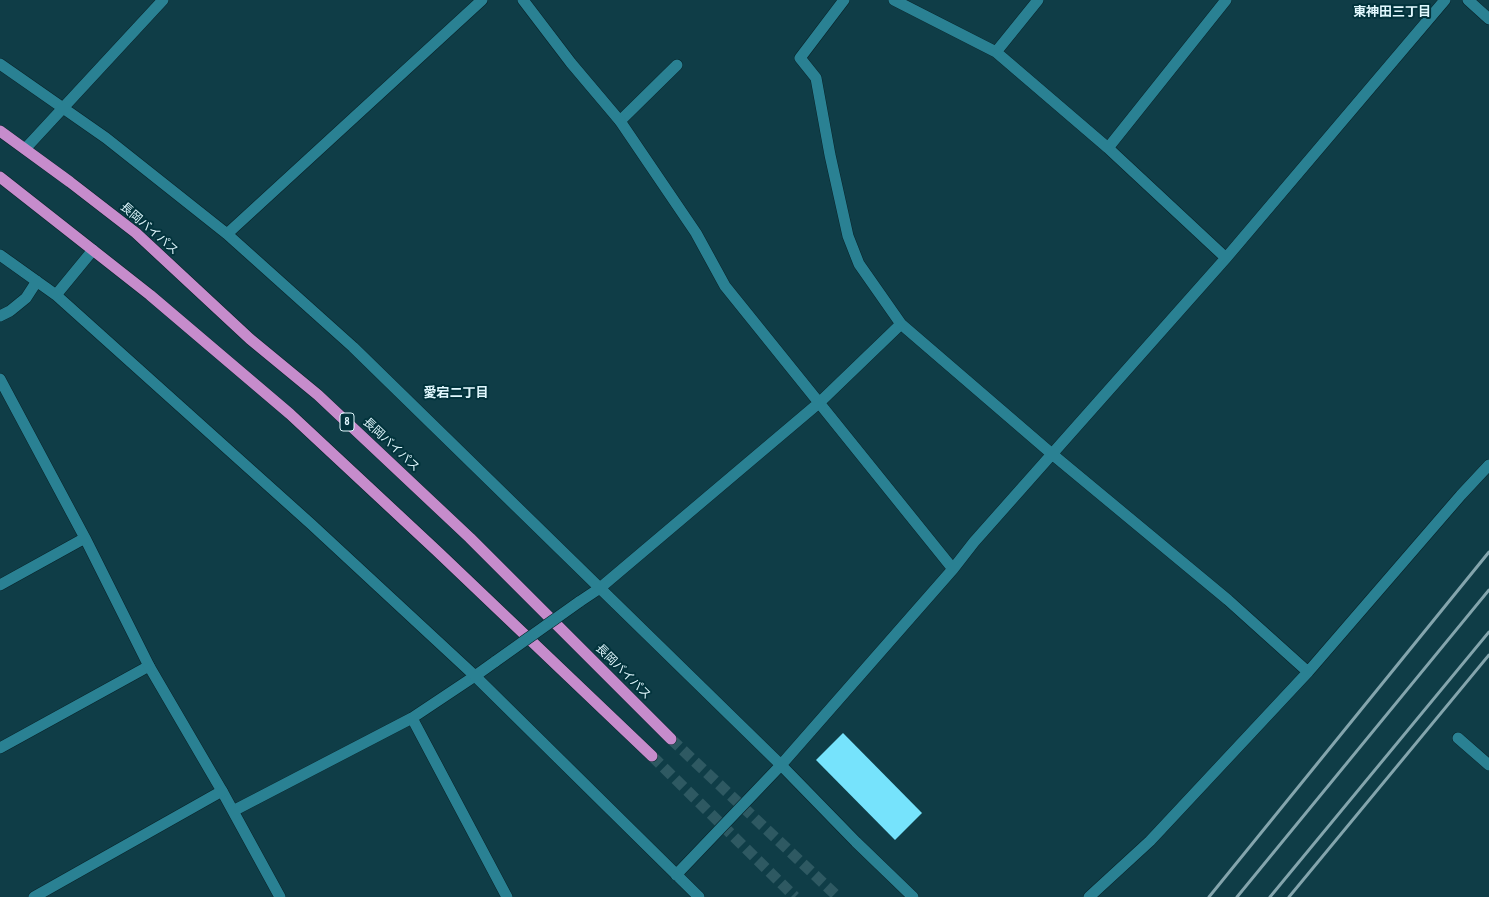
<!DOCTYPE html>
<html>
<head>
<meta charset="utf-8">
<style>
  body { margin:0 }
  canvas { display:block; background:#0f3d47 }
</style>
</head>
<body>
<canvas width="1489" height="897"></canvas>
<script>
const ctx = document.querySelector('canvas').getContext('2d');
ctx.lineJoin = 'round';
function paint(path, color) { ctx.fillStyle = color; ctx.fill(path, 'evenodd'); }
const toPath = rows => new Path2D(rows.map(r => 'M' + r).join(''));
function stroke(path, color, width, dash) { ctx.strokeStyle = color; ctx.lineWidth = width; ctx.lineCap = dash ? 'butt' : 'round'; ctx.setLineDash(dash || []); ctx.stroke(path); }
function label(font, color, halo, rows, align = 'center') {
  ctx.font = font + ' "Archivo Narrow","Noto Sans JP",sans-serif'; ctx.lineWidth = 4; ctx.setLineDash([]); ctx.textBaseline = 'middle'; ctx.strokeStyle = halo; ctx.fillStyle = color; for (const [text, x, y, turn = 0] of rows) {
    ctx.save(); ctx.translate(x, y); ctx.rotate((+turn || 0) * Math.PI / 180); ctx.textAlign = isNaN(turn) ? turn : align; if (halo) ctx.strokeText(text, 0, 0); ctx.fillText(text, 0, 0); ctx.restore();
  }
}
paint(toPath([
  [843,733,922,813,895,840,816,760]
]), '#76e3fc');
stroke(toPath([
  [671,739,838,897],
  [652,756,795,897]
]), '#2e5962', 11, [11, 5.5]);
const service = toPath([
  [620,121,677,65],
  [412,718,507,897],
  [0,748,149,666],
  [222,791,280,897],
  [233,811,412,718,475,676]
]);
const minor = toPath([
  [523,0,571,63,620,121,696,233,725,286,953,569],
  [844,0,800,58,816,78,830,155,848,236,859,264,901,324],
  [894,0,996,52,1108,148,1226,258],
  [1468,0,1489,19],
  [996,52,1038,0],
  [0,64,106,138,227,234,353,347,781,765,856,842,913,897],
  [1108,148,1226,0],
  [25,149,163,0],
  [227,234,482,0],
  [0,255,56,295,311,524,475,676,699,897],
  [56,295,93,250],
  [0,316,10,311,26,298,37,281],
  [0,379,85,538,149,666,222,791,34,897],
  [0,585,85,538],
  [579,602,600,588,820,402,901,324,1052,454,1228,600,1308,672],
  [475,676,496,661],
  [1458,738,1489,765],
  [676,875,781,765,953,569,974,542,1226,258,1445,0],
  [1089,897,1150,841,1308,672,1461,495,1489,465]
]);
const trunk = toPath([
  [0,131,70,182,136,233,250,339,318,395,470,538,671,739],
  [0,177,150,295,290,414,438,552,652,756]
]);
stroke(service, '#072228', 12);
stroke(minor, '#072228', 12);
stroke(trunk, '#072228', 12);
stroke(service, '#2a8193', 11);
stroke(minor, '#2a8193', 11);
stroke(trunk, '#c68ccc', 11);
stroke(toPath([
  [1209,897,1489,552],
  [1237,897,1489,590],
  [1270,897,1489,632],
  [1289,897,1489,655]
]), '#84a5ad', 3);
const minorBridge = toPath([
  [496,661,579,602]
]);
stroke(minorBridge, '#072228', 12, []);
stroke(minorBridge, '#2a8193', 11);
for (const [x, y, w] of [
  [347,422,14]
]) { const box = new Path2D(); box.roundRect(x - w / 2, y - 9, w, 18, 3); ctx.fillStyle = '#02333c'; ctx.fill(box); stroke(box, '#e1f8fe', 1); }
label('bold 11px', '#e1f8fe', null, [
  ["8",347,422]
]);
label('12px', '#e1f8fe', '#02333c', [
  ["長岡バイパス",149,229,41],
  ["長岡バイパス",391,445,43],
  ["長岡バイパス",623,672,45]
]);
label('bold 13px', '#e1f8fe', '#02333c', [
  ["東神田三丁目",1392,13],
  ["愛宕二丁目",456,394]
]);
</script>
</body>
</html>
